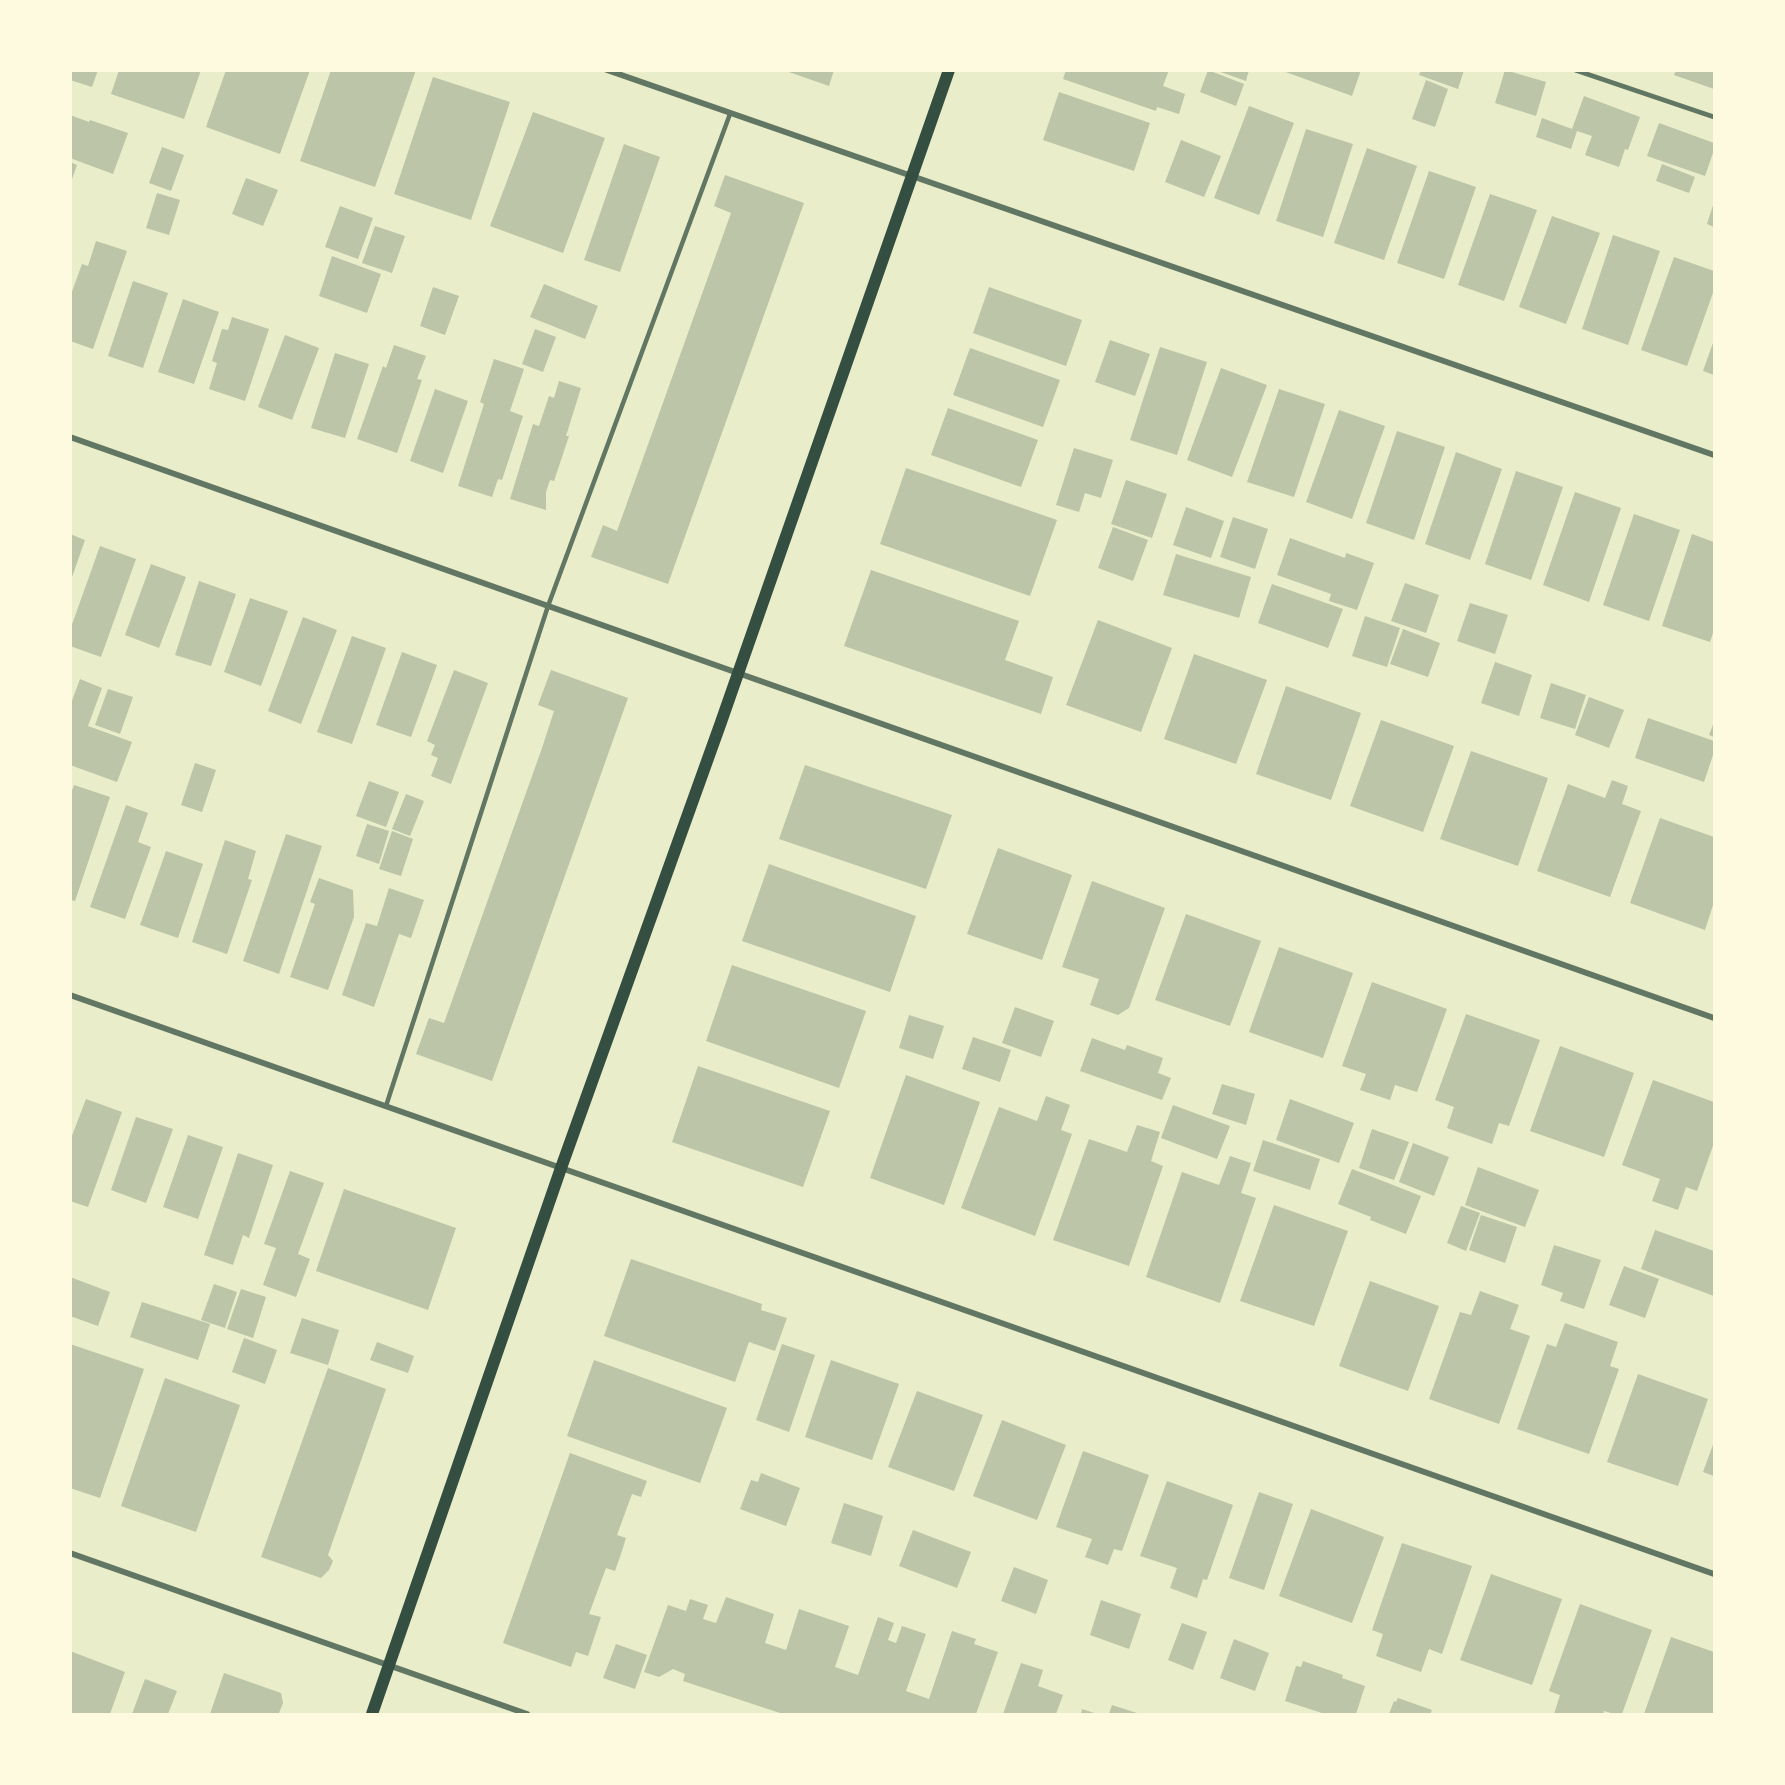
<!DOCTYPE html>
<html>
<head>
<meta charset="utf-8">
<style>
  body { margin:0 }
  #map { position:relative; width:1785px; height:1785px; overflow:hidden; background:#e9edc9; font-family:"Golos Text",sans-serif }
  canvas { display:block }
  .frame { position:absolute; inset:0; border:72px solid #fefae0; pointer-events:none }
</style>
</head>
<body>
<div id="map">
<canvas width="1785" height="1785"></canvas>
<div class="frame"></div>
</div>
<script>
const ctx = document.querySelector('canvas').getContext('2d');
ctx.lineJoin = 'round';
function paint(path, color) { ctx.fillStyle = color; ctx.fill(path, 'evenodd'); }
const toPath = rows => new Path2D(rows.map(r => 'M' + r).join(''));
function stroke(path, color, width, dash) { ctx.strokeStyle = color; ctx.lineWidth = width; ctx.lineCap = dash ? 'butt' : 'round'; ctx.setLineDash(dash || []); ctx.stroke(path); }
paint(toPath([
  [70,70,98,70,92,87,70,80],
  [119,70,201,70,184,119,111,94],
  [226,70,310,70,280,154,206,127],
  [331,70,416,70,375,187,300,161],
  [783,70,834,70,829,86],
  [1066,70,1169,70,1163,86,1185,94,1179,114,1157,107,1156,111,1063,79],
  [1208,70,1244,84,1236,106,1200,92],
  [1215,70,1249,70,1246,81],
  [1280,70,1361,70,1352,96],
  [1421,70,1464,70,1458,89,1419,75],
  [1505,70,1546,82,1536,116,1495,103],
  [1676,70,1714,70,1714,89,1674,75],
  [433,77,510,102,471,220,394,194],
  [1426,80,1448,89,1435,127,1412,119],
  [1059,92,1150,123,1134,171,1043,140],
  [1584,96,1640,117,1628,150,1625,149,1619,167,1585,155,1592,136,1577,131,1571,149,1536,137,1542,118,1572,129],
  [1249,106,1294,123,1259,215,1214,198],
  [533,112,605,138,563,253,490,226],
  [70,115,89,122,90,120,128,133,113,174,70,158],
  [1659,123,1714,143,1714,150,1705,176,1647,156],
  [1306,129,1353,144,1323,237,1276,221],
  [1181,140,1221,156,1204,197,1165,182],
  [624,144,660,157,620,272,584,260],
  [162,147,184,155,171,191,149,183],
  [1367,148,1417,166,1384,260,1334,243],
  [70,162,77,165,71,182,70,182],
  [1662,164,1695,177,1689,193,1656,181],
  [1429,171,1476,187,1444,279,1397,263],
  [725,175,804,203,668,584,591,557,603,525,617,531,731,213,714,206],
  [246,178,278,190,263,226,232,214],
  [157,193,180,200,169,235,146,228],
  [1490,194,1537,210,1504,301,1458,285],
  [1714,202,1714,227,1707,224],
  [340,206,373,218,358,259,325,247],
  [1552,216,1600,233,1566,324,1519,307],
  [375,226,405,236,392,273,362,263],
  [1613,235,1660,251,1628,345,1582,329],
  [96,241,127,251,93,349,70,341,70,297,82,264,88,266],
  [332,256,381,274,367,313,319,296],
  [1674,257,1714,271,1714,290,1687,366,1641,350],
  [133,281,168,293,143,368,108,356],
  [544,284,598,306,585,339,530,317],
  [433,287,459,296,445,335,420,326],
  [989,287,1082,320,1066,366,973,333],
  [183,299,219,312,194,384,158,372],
  [232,317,269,329,245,401,209,389,217,363,212,361,222,329,228,330],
  [535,329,556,337,543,372,522,364],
  [285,335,319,348,292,420,258,407],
  [1110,340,1150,354,1135,396,1095,382],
  [1714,340,1714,375,1703,371],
  [394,345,426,356,417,379,422,380,397,453,357,439,383,366,386,368],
  [1160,347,1207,362,1177,455,1130,440],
  [970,348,1060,380,1043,427,953,395],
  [335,353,369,364,345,438,311,428],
  [494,359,524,369,510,411,523,416,502,480,498,479,492,497,458,486,484,404,480,402],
  [1221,368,1267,385,1232,477,1187,460],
  [559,381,581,388,566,436,569,436,554,481,550,480,546,492,546,510,510,499,533,424,539,426,549,396,554,398],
  [435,389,468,401,443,473,410,461],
  [1279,389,1325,404,1294,497,1247,482],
  [948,408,1038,440,1021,487,931,455],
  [1339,410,1385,426,1352,519,1306,502],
  [1397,431,1445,447,1414,540,1366,523],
  [1074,448,1113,460,1101,498,1085,493,1079,512,1056,505],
  [1456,452,1502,469,1470,560,1425,544],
  [906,468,1057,520,1030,596,880,544],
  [1516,471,1563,487,1531,580,1485,564],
  [1126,480,1167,494,1152,538,1111,524],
  [1575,492,1621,508,1589,602,1543,585],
  [1186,507,1224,521,1211,558,1173,545],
  [1634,514,1680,530,1649,621,1603,605],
  [1233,517,1268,529,1255,569,1220,557],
  [1113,527,1148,540,1133,581,1098,568],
  [70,534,85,540,71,580,70,580],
  [1692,534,1714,542,1714,630,1710,642,1662,626],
  [1290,538,1345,558,1346,553,1374,563,1357,610,1329,601,1331,594,1277,575],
  [100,546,136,559,101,657,70,646,70,630],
  [1176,554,1251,577,1239,618,1163,595],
  [151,564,186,577,159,648,125,635],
  [871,570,1019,621,1005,660,1053,677,1041,714,844,646],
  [199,581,236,594,211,666,175,655],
  [1405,583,1439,595,1426,633,1391,621],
  [1272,584,1343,609,1328,648,1258,623],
  [250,598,288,611,261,686,224,672],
  [1470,603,1508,615,1495,654,1457,641],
  [1365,616,1400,628,1387,667,1352,656],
  [303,617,337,630,301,724,268,711],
  [1098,620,1172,648,1141,732,1066,705],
  [1403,629,1440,643,1428,677,1390,664],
  [352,636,386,648,352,744,317,732],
  [402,652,437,665,411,737,376,725],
  [1194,654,1267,680,1236,764,1164,739],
  [1495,662,1532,675,1519,716,1481,703],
  [454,670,488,683,451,784,431,776,438,758,431,755,435,745,427,741],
  [551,670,628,698,492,1081,416,1054,429,1018,444,1023,542,748,554,711,538,705],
  [80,679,102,688,88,726,132,742,117,782,70,765,70,706],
  [1551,683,1586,695,1575,729,1540,718],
  [1286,686,1361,713,1331,800,1256,774],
  [108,689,133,697,120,734,95,725],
  [1589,697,1624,710,1609,748,1575,735],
  [1648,718,1714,741,1714,752,1704,782,1635,758],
  [1381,720,1454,746,1423,832,1350,806],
  [1714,722,1714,737,1709,735],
  [1471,751,1548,778,1518,866,1440,839],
  [195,763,216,770,202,812,181,805],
  [805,765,952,815,926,889,779,839],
  [1612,780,1628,786,1622,804,1641,811,1610,897,1537,871,1568,784,1605,798],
  [369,781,399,792,386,827,356,816],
  [74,785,110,797,75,901,70,900,70,796],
  [406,794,424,801,410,836,392,829],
  [126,805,148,813,138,842,151,847,125,919,90,907],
  [1660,818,1714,837,1714,902,1705,930,1630,903],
  [367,824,389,831,379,864,356,856],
  [392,831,413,839,401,876,379,869],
  [286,834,322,846,279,974,243,961],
  [225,840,256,851,248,879,252,880,227,954,192,942],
  [998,848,1072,875,1042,960,967,934],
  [166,851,203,864,178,938,140,925],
  [769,864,916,916,890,992,742,941],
  [319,878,353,890,354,917,328,990,290,977,315,904,310,902],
  [1092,881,1165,908,1129,1008,1118,1015,1090,1005,1099,979,1062,967],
  [389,888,424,900,411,938,399,934,374,1007,342,995,366,923,377,926],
  [1186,914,1261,941,1230,1026,1155,1000],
  [1279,947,1353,973,1323,1058,1249,1032],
  [732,965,866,1011,839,1088,706,1041],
  [1372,982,1447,1009,1417,1092,1395,1085,1390,1100,1360,1090,1366,1074,1342,1066],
  [1015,1007,1054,1021,1041,1057,1002,1043],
  [1466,1014,1540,1040,1509,1126,1499,1123,1492,1144,1447,1128,1454,1107,1435,1100],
  [909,1015,944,1026,933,1059,899,1048],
  [973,1037,1011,1050,1000,1082,962,1069],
  [1092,1038,1125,1050,1127,1045,1163,1058,1158,1073,1171,1078,1162,1100,1080,1071],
  [1560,1046,1634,1073,1604,1157,1530,1131],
  [698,1066,830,1111,803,1187,672,1142],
  [906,1075,980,1102,944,1205,870,1178],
  [1653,1080,1714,1102,1714,1143,1697,1191,1686,1187,1678,1210,1652,1201,1660,1179,1622,1165],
  [1222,1084,1255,1094,1246,1125,1212,1114],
  [1046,1096,1070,1105,1061,1130,1072,1134,1035,1236,961,1208,999,1107,1037,1121],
  [86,1099,122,1112,88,1207,70,1201,70,1141],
  [1290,1099,1354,1123,1339,1163,1276,1140],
  [1173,1105,1230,1126,1217,1159,1161,1138],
  [136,1117,173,1129,146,1203,111,1190],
  [1137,1125,1160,1132,1151,1161,1163,1166,1129,1266,1053,1240,1089,1139,1127,1152],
  [1372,1129,1409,1142,1394,1180,1359,1168],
  [188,1135,223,1147,198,1219,163,1207],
  [1263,1140,1320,1159,1310,1190,1253,1171],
  [1413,1143,1449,1157,1434,1196,1399,1182],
  [238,1153,273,1165,249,1238,243,1235,233,1265,204,1255],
  [1230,1156,1251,1163,1241,1193,1256,1198,1220,1303,1146,1277,1182,1172,1219,1185],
  [1478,1167,1539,1190,1525,1227,1465,1205],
  [1352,1169,1421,1196,1406,1234,1370,1220,1371,1217,1338,1204],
  [290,1171,324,1183,298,1254,310,1259,296,1297,263,1285,276,1248,264,1244],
  [344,1189,456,1228,428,1310,316,1271],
  [1274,1205,1348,1231,1314,1326,1240,1301],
  [1461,1206,1480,1213,1466,1251,1447,1243],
  [1481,1215,1517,1227,1505,1263,1469,1250],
  [1655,1230,1714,1251,1714,1296,1641,1269],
  [1554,1245,1601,1260,1584,1309,1560,1301,1563,1293,1541,1285],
  [631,1259,762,1304,761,1310,787,1318,775,1351,749,1342,735,1382,604,1336],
  [1624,1266,1659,1279,1645,1318,1609,1305],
  [70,1277,110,1292,98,1326,70,1316],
  [1370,1281,1439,1306,1408,1391,1339,1366],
  [214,1284,237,1292,225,1328,201,1320],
  [241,1289,266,1297,253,1338,227,1329],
  [1480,1291,1519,1305,1510,1329,1530,1336,1499,1424,1429,1399,1460,1312,1471,1315],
  [142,1302,210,1324,198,1360,130,1337],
  [302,1318,339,1330,328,1365,290,1353],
  [1565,1323,1618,1342,1610,1366,1619,1369,1589,1454,1517,1429,1547,1344,1556,1347],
  [244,1338,277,1350,265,1384,232,1372],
  [377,1342,414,1356,408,1373,370,1360],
  [70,1344,144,1369,100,1498,70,1488],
  [782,1344,815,1355,789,1432,756,1420],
  [594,1360,727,1408,700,1483,567,1436],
  [831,1360,899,1384,872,1460,805,1437],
  [328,1368,386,1389,328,1555,333,1561,329,1570,321,1578,261,1557],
  [1638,1374,1708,1399,1678,1486,1607,1462],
  [165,1378,240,1405,196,1532,121,1506],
  [917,1391,983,1415,954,1491,888,1467],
  [1002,1420,1066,1445,1037,1520,973,1496],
  [1714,1442,1714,1476,1703,1472],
  [1083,1451,1149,1475,1122,1551,1114,1549,1108,1565,1085,1557,1092,1539,1056,1527],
  [570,1453,647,1481,641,1497,632,1494,617,1535,626,1538,621,1554,615,1571,606,1568,589,1614,601,1617,588,1656,576,1652,571,1667,503,1643],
  [761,1473,800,1488,786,1526,740,1509,751,1480,758,1482],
  [1167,1481,1233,1505,1207,1580,1203,1579,1197,1598,1170,1588,1177,1568,1140,1556],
  [1259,1492,1293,1504,1264,1590,1229,1578],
  [844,1503,883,1516,871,1556,831,1543],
  [1311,1509,1384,1537,1352,1623,1279,1596],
  [913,1530,971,1552,957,1588,899,1566],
  [1402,1543,1472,1566,1442,1654,1429,1649,1421,1672,1376,1656,1383,1634,1372,1630],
  [1014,1567,1048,1580,1036,1614,1001,1601],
  [1491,1574,1562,1599,1532,1685,1460,1660],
  [726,1597,774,1614,765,1643,786,1650,799,1609,849,1626,835,1667,858,1675,878,1617,894,1623,888,1640,896,1643,902,1626,926,1634,906,1691,929,1699,952,1631,976,1639,974,1644,998,1652,976,1714,783,1714,683,1681,685,1674,673,1669,659,1677,644,1672,668,1605,686,1611,690,1599,708,1605,703,1619,716,1623],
  [1101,1600,1141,1614,1129,1649,1090,1635],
  [1580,1604,1652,1630,1622,1714,1614,1714,1604,1711,1603,1714,1554,1714,1560,1695,1549,1691],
  [1182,1623,1207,1632,1193,1670,1168,1660],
  [1671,1637,1714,1652,1714,1714,1644,1714],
  [1234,1639,1269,1653,1255,1691,1220,1678],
  [616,1644,647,1655,635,1689,603,1678],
  [70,1651,125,1672,110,1714,70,1714],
  [1303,1661,1343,1675,1342,1678,1365,1686,1356,1714,1325,1714,1285,1701,1296,1666,1301,1667],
  [1021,1663,1043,1670,1038,1686,1063,1695,1056,1714,1003,1714],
  [224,1673,281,1693,283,1703,279,1713,210,1714],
  [145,1679,177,1691,168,1714,132,1714],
  [1398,1698,1432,1710,1430,1714,1389,1714,1394,1701,1396,1702],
  [1112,1705,1140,1714,1109,1714],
  [1082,1709,1097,1714,1081,1714]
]), '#bcc5a7');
stroke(toPath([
  [1575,70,1714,117],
  [386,1106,548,606,730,114]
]), '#617663', 4.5);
stroke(toPath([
  [607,70,1714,455],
  [70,437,1714,1018],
  [70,995,1714,1574],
  [70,1553,527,1714]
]), '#617663', 6);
stroke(toPath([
  [372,1714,561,1168,720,725,949,70]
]), '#344e41', 12);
</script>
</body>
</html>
